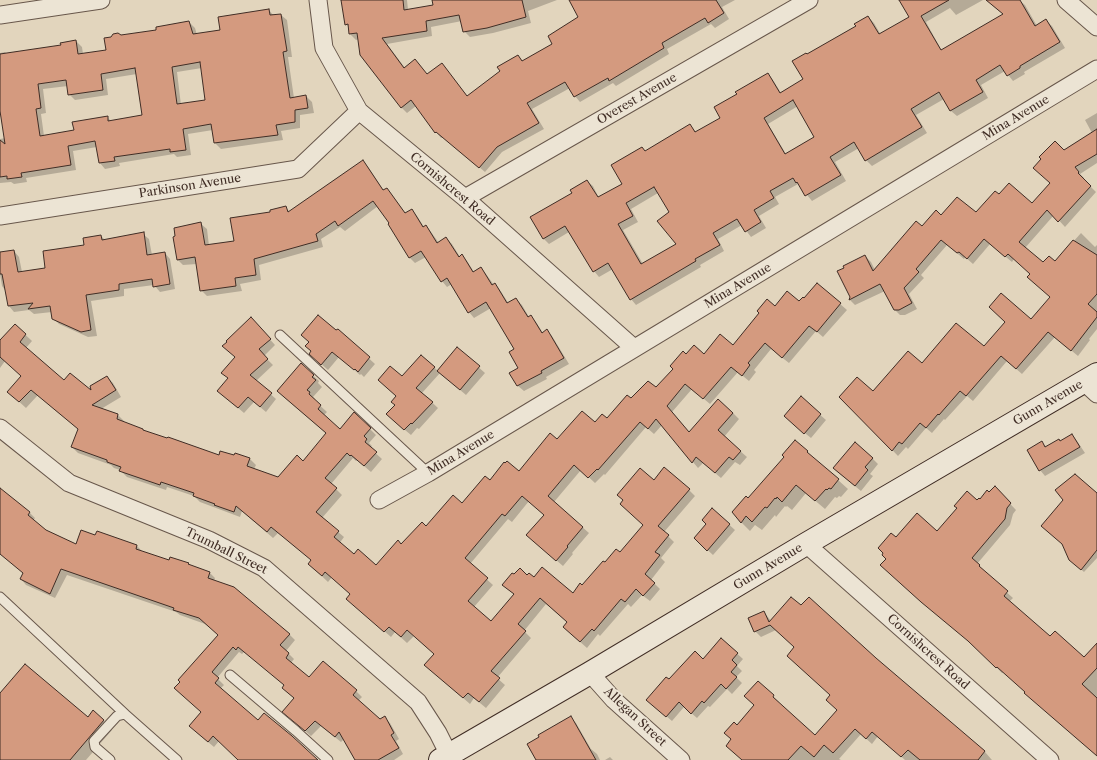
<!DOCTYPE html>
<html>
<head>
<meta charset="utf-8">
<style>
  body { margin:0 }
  canvas { display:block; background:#e2d5bd }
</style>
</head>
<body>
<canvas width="1097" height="760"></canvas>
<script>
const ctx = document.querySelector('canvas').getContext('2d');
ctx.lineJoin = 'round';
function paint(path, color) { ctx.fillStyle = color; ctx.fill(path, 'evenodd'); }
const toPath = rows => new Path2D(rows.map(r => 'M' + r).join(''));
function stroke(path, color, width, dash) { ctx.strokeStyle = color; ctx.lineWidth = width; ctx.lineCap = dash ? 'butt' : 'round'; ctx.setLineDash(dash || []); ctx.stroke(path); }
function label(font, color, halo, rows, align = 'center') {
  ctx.font = font + ' "Libre Caslon Text",serif'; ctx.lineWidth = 4; ctx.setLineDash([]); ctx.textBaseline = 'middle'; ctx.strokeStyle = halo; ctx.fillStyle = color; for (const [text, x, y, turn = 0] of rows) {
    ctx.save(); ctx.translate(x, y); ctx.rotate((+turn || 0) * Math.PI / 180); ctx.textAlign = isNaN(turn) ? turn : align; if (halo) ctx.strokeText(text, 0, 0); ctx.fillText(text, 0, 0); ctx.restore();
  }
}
paint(toPath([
  [351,0,407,0,408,10,434,6,433,0,557,0,528,11,531,23,493,33,470,37,464,31,462,21,431,27,432,36,387,44,405,68,415,60,427,75,442,64,468,97,501,71,518,56,524,62,554,44,580,18,570,0,735,0,722,7,729,19,715,28,711,24,667,49,669,54,616,86,613,83,580,102,575,96,570,88,532,109,544,129,502,152,485,172,443,137,441,138,416,106,407,113,401,107,359,39,356,40,350,34,349,27,346,24],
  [901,0,983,0,956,15,950,8,926,22,942,51,1004,15,986,0,1019,0,1025,5,1037,26,1046,21,1052,26,1065,48,1024,72,1025,74,1013,81,1005,71,981,85,988,98,957,116,951,111,944,99,916,115,927,133,872,166,866,160,859,148,835,162,846,181,812,201,798,184,775,197,779,204,759,216,766,228,751,237,742,225,718,239,724,251,700,265,701,267,636,305,631,299,613,269,599,277,594,271,569,232,549,244,543,238,573,193,587,181,593,186,599,198,623,184,642,148,646,152,690,125,697,133,721,118,738,94,768,74,773,80,781,93,804,80,807,56,857,26,868,17,874,23,881,35,910,18],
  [798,106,816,137,786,154,768,124],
  [658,193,670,212,677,244,643,264,623,230,638,222,631,209],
  [269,10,274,16,281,15,287,20,292,57,288,57,294,98,306,96,312,102,314,113,300,115,300,128,281,131,283,140,221,149,215,143,213,130,188,134,191,155,177,157,174,154,119,163,120,166,105,169,100,163,97,147,73,151,76,170,26,178,27,182,14,184,11,182,0,183,0,139,5,138,0,105,0,53,5,52,7,54,62,46,76,41,82,47,83,54,107,51,121,36,158,30,189,22,195,28,197,35,222,30],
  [202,68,206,101,181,105,177,72],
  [137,74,144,116,111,121,107,117,75,131,44,136,41,114,46,113,43,89,68,86,69,94,75,100,108,95,106,79],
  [1097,113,1097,163,1080,174,1084,178,1083,179,1096,192,1065,227,1054,215,1025,248,1043,264,1055,262,1081,233,1095,247,1097,245,1097,329,1089,339,1090,340,1078,356,1055,337,1022,374,1007,361,973,401,967,396,945,420,944,419,932,433,926,428,908,449,906,447,898,456,840,396,873,392,922,364,984,347,1032,321,1051,297,1031,274,1014,259,1012,262,990,244,973,264,965,257,964,259,947,245,921,275,924,278,909,294,917,309,905,315,900,315,894,309,885,291,855,305,850,300,865,256,871,262,875,270,922,228,941,217,976,214,999,195,1032,205,1051,183,1063,151,1092,133,1085,120],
  [362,162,368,167,384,191,387,189,392,195,406,214,411,210,417,216,424,227,426,226,431,232,439,243,446,238,452,244,460,257,462,256,467,261,474,272,481,268,486,274,494,285,495,284,500,290,509,304,516,299,522,305,529,317,530,316,536,322,543,333,547,331,552,336,569,364,546,377,547,379,524,391,518,386,510,373,519,368,516,349,491,308,474,318,469,312,452,284,447,287,442,281,426,257,415,263,410,258,389,224,390,223,378,206,345,231,340,227,321,239,323,247,259,265,261,280,240,284,242,291,207,296,201,290,197,264,183,265,178,260,201,224,207,229,209,246,235,242,272,213,285,207,290,212],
  [143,234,149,239,152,255,165,253,170,259,175,289,160,292,154,285,124,289,124,296,91,301,97,336,88,337,59,324,53,318,52,312,34,314,29,310,14,312,9,306,5,290,2,286,0,274,0,253,14,251,19,257,22,272,46,269,101,236,105,240],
  [817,284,847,310,823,337,816,331,789,363,771,349,754,370,756,372,749,381,738,372,710,404,692,389,672,412,690,433,733,413,739,419,724,437,747,457,740,465,735,462,721,478,703,463,698,468,662,425,654,434,646,427,605,475,604,474,595,483,581,470,554,502,589,533,572,553,573,554,563,566,534,541,545,515,529,501,512,522,508,519,470,564,493,585,474,607,491,622,515,595,510,591,528,576,573,594,605,564,620,554,644,525,654,482,689,490,695,496,664,532,674,542,661,558,665,562,651,580,660,589,650,601,642,595,631,607,628,604,600,636,598,634,587,648,570,633,568,623,546,604,524,631,531,638,497,678,505,685,486,708,474,698,470,704,432,671,435,654,414,636,407,643,395,632,391,637,354,605,351,594,332,577,328,582,309,564,312,560,278,533,273,538,242,511,240,517,200,502,194,496,167,487,166,490,127,477,120,470,114,468,111,465,78,453,72,447,78,429,38,395,26,408,15,398,22,376,5,361,0,368,0,342,15,325,32,341,26,348,64,382,92,393,107,377,113,383,121,397,101,409,118,415,124,421,123,423,144,432,219,456,235,457,236,454,250,459,256,465,254,469,279,478,303,462,327,434,284,397,301,364,319,381,318,383,322,387,313,397,315,399,314,400,327,412,324,415,340,430,370,429,376,435,369,443,372,446,370,448,382,459,371,472,357,460,356,461,353,458,331,484,342,495,322,518,344,537,339,544,354,556,376,566,401,545,462,504,490,481,519,472,557,441,607,420,631,399,656,389,686,355,704,355,733,346,775,307,799,303,804,300],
  [256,324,275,345,264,356,273,365,256,381,276,399,266,412,254,402,244,413,224,396,236,357],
  [338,330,375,364,364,377,361,374,360,375,339,357,328,370,310,354,312,351,310,342],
  [457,348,485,373,466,395,440,373,422,393,438,408,419,429,417,428,411,435,393,420,402,377,422,356,438,371],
  [801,398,826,420,811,438,791,422],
  [1072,435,1077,441,1085,453,1045,476,1040,470,1042,443,1047,447,1060,442],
  [795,441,848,489,841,497,839,496,837,498,835,497,825,509,806,493,792,510,787,506,786,507,785,506,776,517,775,515,762,530,755,525,750,531,741,522,749,499,785,457],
  [872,458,878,464,870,474,873,476,861,491,840,474],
  [995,488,1016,510,1013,514,1010,525,977,564,984,572,1013,598,1009,602,1050,637,1084,659,1097,658,1097,756,1004,672,1002,673,887,559,896,539,937,533,977,501,989,494],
  [0,489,30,513,35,518,33,521,45,530,77,546,96,536,137,546,143,552,170,561,188,564,191,566,210,573,215,578,214,581,289,634,295,640,286,651,294,659,291,663,309,679,323,662,356,691,362,697,358,701,380,720,385,718,390,723,399,739,396,741,403,754,394,760,356,760,344,739,341,742,321,726,311,736,289,717,295,699,288,693,285,686,245,651,242,654,239,652,217,678,224,685,220,689,258,721,317,760,239,760,219,741,214,747,196,732,202,712,219,635,205,624,180,615,176,612,67,575,55,598,26,585,21,579,24,573,0,548],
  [1097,494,1097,558,1084,572,1076,565],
  [713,510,735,530,713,555,701,544],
  [764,612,771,621,875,659,985,752,992,760,905,760,878,736,872,744,861,734,839,759,841,760,743,760,732,740,737,726,755,706,758,682,779,702,778,703,815,737,838,710,831,695,795,648,776,630,761,637,755,631],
  [721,639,743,659,737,666,742,671,736,677,742,683,732,694,727,689,710,707,708,706,697,718,684,707,672,721,653,705,669,681,703,660],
  [0,695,88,718,103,720,112,730,86,760,0,760],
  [570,718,576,723,591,749,597,754,600,760,537,760],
  [610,757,613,760,605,760]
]), '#0003');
const building = toPath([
  [341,0,403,0,404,10,433,5,432,0,522,0,526,17,487,28,463,32,459,15,426,21,427,31,382,38,404,68,415,59,427,74,442,63,467,96,500,71,497,67,518,55,522,61,552,44,548,36,578,17,569,0,716,0,724,13,708,23,705,18,662,43,664,48,609,81,608,78,574,97,565,82,527,103,539,123,497,147,479,168,436,132,435,133,411,100,401,108,360,55,357,33,349,34,348,24,345,25,341,0],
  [899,0,949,0,921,16,941,50,1003,14,986,0,1020,0,1035,26,1046,19,1060,42,1020,66,1020,68,1007,76,1000,65,976,80,983,92,950,111,939,92,911,109,922,127,865,161,854,142,830,157,841,175,805,196,797,182,796,183,793,178,770,191,774,198,754,210,761,222,745,232,737,219,713,233,720,245,695,259,696,261,630,300,608,263,593,272,565,226,543,239,530,217,572,193,570,190,587,180,598,197,622,184,611,165,642,147,645,151,690,124,695,132,720,118,714,107,737,94,735,92,768,73,780,93,803,79,792,61,806,53,807,54,856,26,854,24,868,16,879,34,909,17,899,0],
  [793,100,814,137,785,154,764,118,793,100],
  [654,187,669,212,657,221,676,244,641,264,618,224,633,216,626,203,654,187],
  [269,9,270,15,281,14,287,51,283,52,290,98,306,95,308,108,295,110,295,122,276,125,278,135,214,143,211,124,183,129,186,150,170,152,170,149,114,157,115,161,99,163,95,141,68,146,71,165,21,173,22,177,7,179,7,176,0,177,0,140,5,144,0,111,0,54,61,45,60,43,76,40,78,54,106,50,104,38,111,37,113,34,118,33,121,35,156,30,156,27,189,21,193,34,220,30,218,17,269,9],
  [200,62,205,100,177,104,172,67,200,62],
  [135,68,142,115,108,121,108,116,72,122,74,130,40,136,36,109,41,108,38,84,66,80,68,95,103,90,101,74,135,68],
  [1097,129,1097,154,1075,167,1079,172,1078,173,1091,186,1058,222,1047,210,1019,242,1043,262,1049,256,1055,261,1073,240,1097,255,1097,294,1088,304,1097,312,1097,317,1071,351,1048,332,1016,369,1001,356,966,396,960,391,939,415,938,414,926,428,920,423,902,444,899,442,892,451,839,397,857,377,873,391,908,351,922,363,956,323,984,346,1005,322,989,307,1001,293,1031,319,1050,297,1027,277,1030,274,1008,254,1005,257,984,239,967,259,959,252,957,253,941,240,916,269,919,272,904,288,912,303,899,310,894,310,880,284,849,300,850,297,837,271,844,268,843,266,865,255,873,271,916,221,922,226,936,210,941,215,957,197,976,212,995,191,999,194,1009,183,1032,203,1050,183,1033,168,1041,159,1039,157,1055,141,1064,150,1097,129],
  [363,160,383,190,387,188,405,213,412,209,423,227,426,225,437,243,446,237,459,257,462,254,473,272,481,267,492,285,495,283,507,303,516,298,528,317,531,315,542,333,547,329,564,358,541,371,542,373,517,386,509,373,518,368,509,352,514,349,486,302,468,313,447,278,441,282,421,251,409,258,388,224,389,223,373,201,338,226,335,221,316,234,318,241,254,259,256,275,235,278,236,286,200,291,195,257,177,260,173,237,175,236,174,228,201,222,205,245,234,241,230,218,270,212,270,210,286,206,288,212,363,160],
  [144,232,147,255,165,252,170,284,153,287,152,279,119,284,119,290,86,295,91,330,81,332,52,319,50,306,28,309,33,303,8,306,2,274,0,274,0,252,14,250,18,272,45,268,43,251,84,245,83,238,101,235,102,240,144,232],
  [817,283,841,303,817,332,809,326,782,358,765,343,748,363,750,365,742,376,731,367,703,399,685,384,667,406,689,432,718,399,733,413,718,430,741,451,733,460,729,457,715,473,696,457,692,463,656,419,648,429,640,422,598,470,597,469,588,478,574,465,548,496,583,527,567,546,568,547,556,561,526,535,544,515,522,496,505,516,502,514,465,558,488,578,468,601,491,621,514,594,502,585,512,573,514,574,520,568,527,575,529,573,534,577,542,567,573,593,580,583,582,585,603,561,605,562,616,549,620,552,643,525,620,504,623,500,617,495,640,468,654,480,664,467,690,489,658,526,669,535,655,552,660,555,645,574,655,583,643,596,636,589,625,602,621,599,594,631,592,629,580,642,563,627,567,622,540,598,518,624,526,631,491,671,500,678,479,702,468,693,463,698,424,665,434,654,407,630,401,637,389,627,384,632,346,599,350,594,325,572,322,576,308,564,311,560,271,527,267,532,236,506,234,512,214,505,215,504,193,496,194,493,161,482,160,485,119,471,121,467,107,462,107,460,71,447,78,429,31,390,19,402,7,392,21,376,0,357,0,340,15,324,26,334,20,342,64,380,70,373,91,390,90,386,107,376,116,390,92,405,118,414,117,419,143,429,143,430,167,438,168,437,219,455,220,451,234,455,235,453,250,458,247,466,278,477,297,455,303,461,326,433,277,391,301,363,314,375,312,377,316,380,307,390,310,392,309,394,321,405,318,409,340,429,354,412,371,428,364,436,367,439,365,442,377,452,364,466,351,455,350,456,347,453,325,478,337,488,316,512,339,531,334,537,354,554,358,549,376,565,398,540,401,544,422,522,426,526,453,495,462,503,485,476,490,480,504,462,505,463,507,461,519,471,550,433,557,439,582,411,595,422,602,414,607,418,627,395,631,398,648,381,656,387,673,369,670,366,683,351,686,354,694,345,704,354,720,334,733,345,759,313,757,311,767,299,775,306,787,291,799,301,803,297,804,298,817,283],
  [318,315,336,330,338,329,370,357,358,372,355,369,354,370,332,352,321,365,309,354,311,351,305,346,309,342,301,335,318,315],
  [251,317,271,339,259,349,268,359,250,375,272,393,260,407,248,397,238,408,217,391,228,378,221,373,235,357,222,346,227,342,226,341,251,317],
  [457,347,480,366,460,390,437,371,457,347],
  [421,355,435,367,416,388,433,402,412,424,411,423,404,430,386,414,395,405,391,402,396,396,378,380,390,366,402,376,421,355],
  [801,396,821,414,804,434,784,416,801,396],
  [1072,434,1080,447,1039,471,1027,450,1042,441,1045,447,1059,439,1060,441,1072,434],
  [795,440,808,451,807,452,839,479,831,489,829,488,827,490,826,489,815,501,796,485,782,502,777,497,776,499,775,498,767,508,765,507,752,522,746,516,741,523,732,512,746,496,748,498,784,457,782,455,795,440],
  [855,442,873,458,865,467,868,470,855,486,833,468,855,442],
  [1075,474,1097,493,1097,550,1081,570,1069,560,1062,544,1041,526,1063,500,1055,490,1075,474],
  [995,486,1011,503,1007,508,1005,519,972,558,980,565,979,566,1008,591,1004,596,1050,636,1055,631,1084,657,1097,643,1097,668,1082,684,1097,698,1097,756,1024,693,1025,692,997,667,996,668,968,641,921,602,880,565,886,559,882,555,883,553,878,548,891,533,896,537,917,513,937,531,957,508,954,506,967,491,977,500,979,498,980,499,987,490,989,492,995,486],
  [0,488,30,512,28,515,46,530,76,544,81,530,95,535,97,531,137,545,136,549,169,560,170,557,189,563,188,564,210,572,208,578,234,587,290,634,280,645,289,653,286,658,309,677,323,661,357,690,353,695,380,719,385,716,394,733,391,735,399,748,378,760,355,760,339,732,335,737,315,721,305,731,282,712,294,698,282,688,284,685,238,647,236,650,233,647,212,672,219,678,215,683,258,720,264,713,292,736,318,760,238,760,213,736,208,742,189,726,201,712,174,688,180,682,178,680,218,635,199,618,173,610,174,608,61,569,50,594,20,579,23,573,0,554,0,488],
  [712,508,730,524,707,551,694,538,706,524,702,520,712,508],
  [791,597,801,605,809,597,876,658,985,751,978,760,920,760,908,750,901,757,872,732,866,739,855,729,833,753,824,745,814,757,801,746,788,760,742,760,726,746,731,739,724,733,734,722,737,725,754,705,744,696,758,681,774,695,773,697,815,735,837,710,826,700,830,695,787,656,794,647,770,625,754,632,748,618,764,611,769,622,791,597],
  [721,638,738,653,732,660,737,665,731,672,737,677,726,689,721,684,704,703,702,701,691,714,679,702,666,717,646,700,666,677,669,679,695,651,703,659,721,638],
  [25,664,88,717,93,710,104,720,70,760,0,760,0,693,25,664],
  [571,716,596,760,536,760,527,744,539,737,538,735,571,716]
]);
paint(building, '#d49a7f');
stroke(building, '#402d25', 1);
const lane = toPath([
  [280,335,428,473],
  [0,597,125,714],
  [230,675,296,731,328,760],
  [110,760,95,747,94,741,117,716,125,714,177,760]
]);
const street = toPath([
  [318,0,324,48,359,111,465,198,634,348],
  [1066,0,1097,27],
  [0,15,101,0],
  [465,198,809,0],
  [0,216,298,169,359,111],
  [1084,382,1097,394],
  [0,428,69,483,209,540,264,568,418,702,438,733,449,755],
  [379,500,428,473,1097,69],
  [806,544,1050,760],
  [590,673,614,700,681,760]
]);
const secondary = toPath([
  [440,760,590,673,806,544,1097,374]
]);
stroke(lane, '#68574b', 11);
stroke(street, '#68574b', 19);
stroke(secondary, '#402d25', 24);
stroke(lane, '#ece4d4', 9);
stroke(street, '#ece4d4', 17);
stroke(secondary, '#ece4d4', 22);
label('12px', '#402d25', '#ece4d4', [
  ["Overest Avenue",637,99,-30],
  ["Mina Avenue",1016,118,-31],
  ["Parkinson Avenue",190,186,-9],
  ["Cornishcrest Road",452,189,40],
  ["Mina Avenue",738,286,-31],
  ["Gunn Avenue",1048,403,-30],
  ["Mina Avenue",461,453,-31],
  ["Trumball Street",226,551,26],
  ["Gunn Avenue",768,567,-31],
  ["Cornishcrest Road",928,652,42],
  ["Allegan Street",635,717,43]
]);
</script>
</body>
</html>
